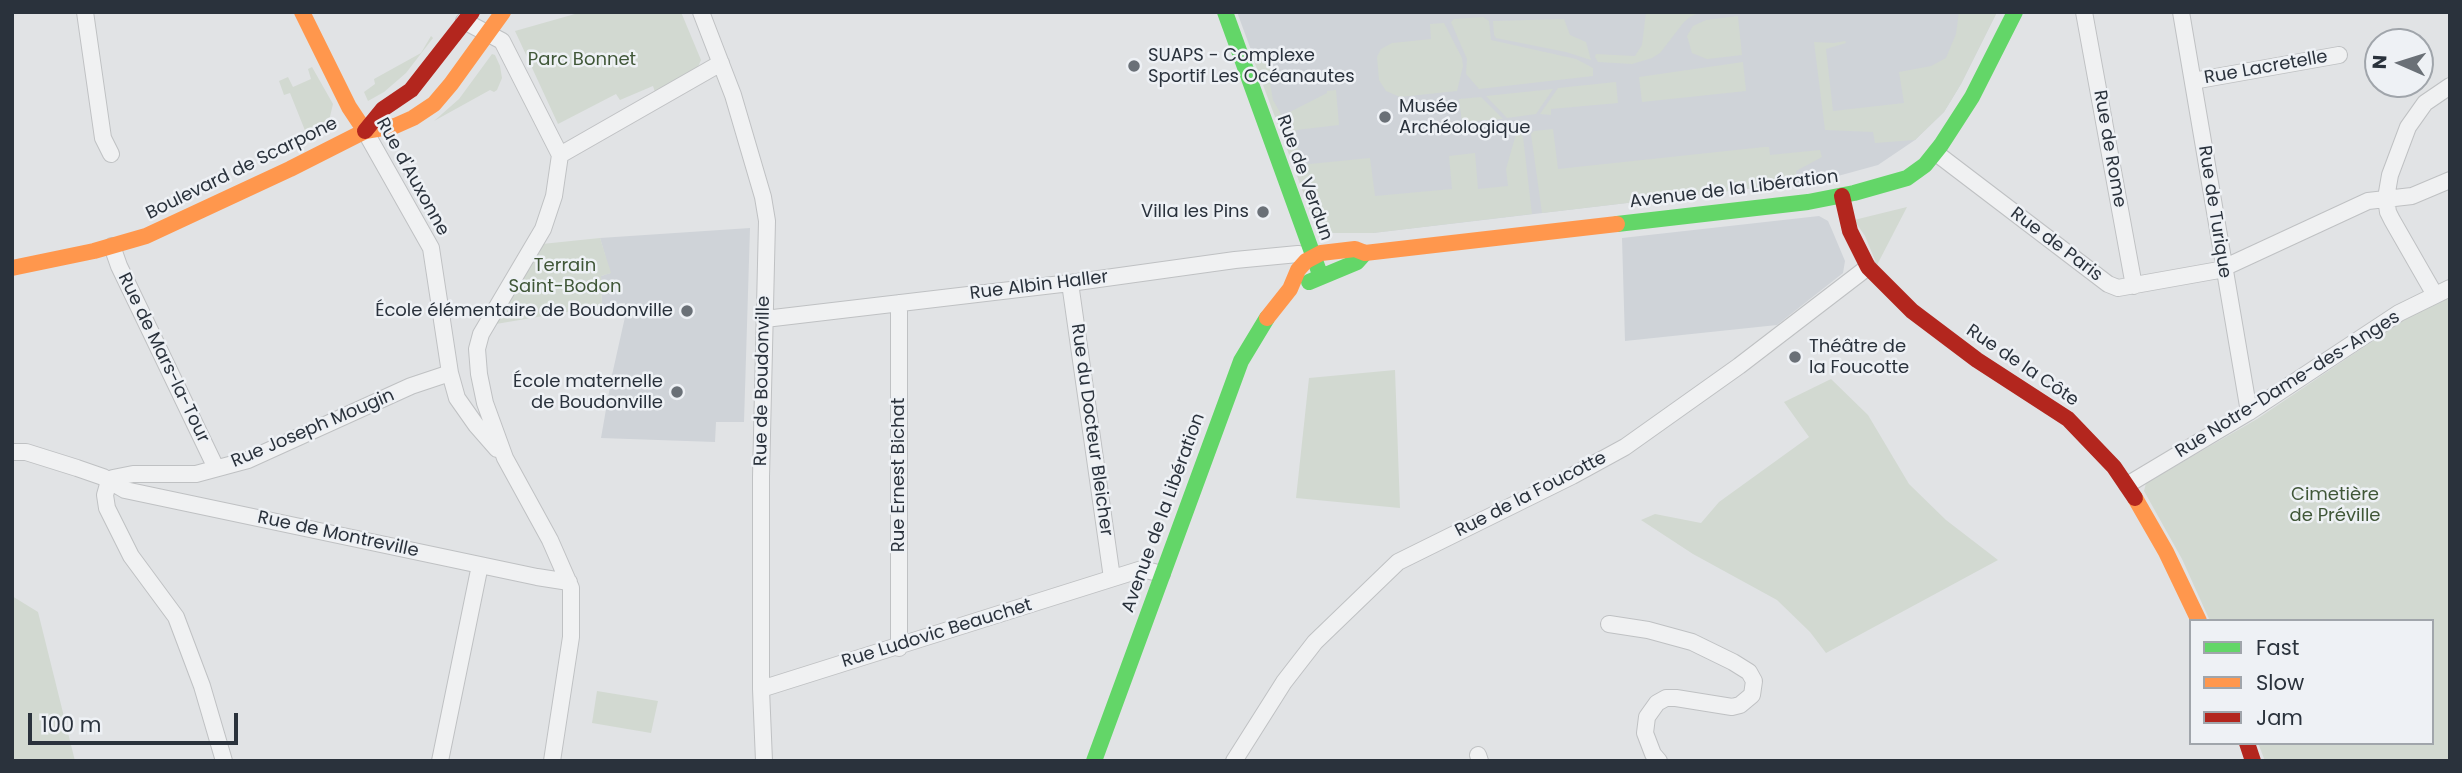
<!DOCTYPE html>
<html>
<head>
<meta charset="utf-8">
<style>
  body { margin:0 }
  #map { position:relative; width:2462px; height:773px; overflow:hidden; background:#e1e3e5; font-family:Poppins,sans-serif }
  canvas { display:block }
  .frame { position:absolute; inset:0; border:14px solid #2a323c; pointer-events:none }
  .legend { position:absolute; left:2189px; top:619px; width:245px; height:126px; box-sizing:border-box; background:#eef1f5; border:2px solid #a0a5ab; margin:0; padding:9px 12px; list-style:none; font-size:21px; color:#2a323c }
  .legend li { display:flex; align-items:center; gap:14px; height:35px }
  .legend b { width:35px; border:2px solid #a0a5ab }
  .north { position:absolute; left:2364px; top:28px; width:70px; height:70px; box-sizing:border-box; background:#eef1f5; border:2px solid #a0a5ab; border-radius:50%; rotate:273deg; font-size:19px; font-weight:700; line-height:28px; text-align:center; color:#2a323c }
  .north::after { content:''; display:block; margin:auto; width:24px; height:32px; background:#6a7077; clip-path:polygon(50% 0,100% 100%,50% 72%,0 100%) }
  .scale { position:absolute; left:28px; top:713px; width:210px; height:32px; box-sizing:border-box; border:4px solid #2a323c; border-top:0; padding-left:9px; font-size:21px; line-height:24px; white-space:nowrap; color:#2a323c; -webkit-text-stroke:5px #eef1f5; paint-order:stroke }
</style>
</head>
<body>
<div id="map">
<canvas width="2462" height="773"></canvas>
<div class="frame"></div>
<ul class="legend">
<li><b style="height:9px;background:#63d668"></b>Fast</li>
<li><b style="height:9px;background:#ff974d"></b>Slow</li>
<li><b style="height:9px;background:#b3261e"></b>Jam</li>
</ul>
<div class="north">N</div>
<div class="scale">100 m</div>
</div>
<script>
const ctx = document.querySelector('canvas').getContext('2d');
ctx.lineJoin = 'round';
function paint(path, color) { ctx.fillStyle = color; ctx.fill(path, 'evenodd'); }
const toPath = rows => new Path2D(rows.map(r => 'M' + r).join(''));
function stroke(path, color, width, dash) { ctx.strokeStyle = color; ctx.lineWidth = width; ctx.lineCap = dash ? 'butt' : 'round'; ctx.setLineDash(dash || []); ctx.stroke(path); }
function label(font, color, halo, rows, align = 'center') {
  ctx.font = font + ' Poppins,sans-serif'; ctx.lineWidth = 5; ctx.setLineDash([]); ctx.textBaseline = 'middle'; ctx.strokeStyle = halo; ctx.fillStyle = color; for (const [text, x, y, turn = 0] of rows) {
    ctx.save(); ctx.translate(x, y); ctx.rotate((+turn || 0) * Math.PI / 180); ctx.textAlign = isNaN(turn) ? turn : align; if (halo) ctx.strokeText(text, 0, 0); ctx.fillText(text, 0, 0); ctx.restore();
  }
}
paint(toPath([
  [1237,12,1997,12,1961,84,1944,112,1915,140,1878,165,1827,179,1797,183,1373,233,1324,233,1319,219,1314,221],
  [1819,216,1828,221,1832,230,1845,261,1843,273,1777,325,1625,341,1622,238],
  [750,228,744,422,716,422,715,442,601,438,612,375,625,317,625,303,602,306,601,276,610,273,600,238]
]), '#cfd3d8');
paint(toPath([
  [582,12,681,12,701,60,698,67,655,92,653,86,620,100,616,94,558,124,515,31],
  [1646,12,1700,12,1690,17,1684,22,1660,53,1652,58,1632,64,1598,62,1595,57,1596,54,1635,56,1642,45],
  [1959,12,1997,12,1961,84,1944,112,1915,140,1875,143,1873,132,1825,130,1814,42,1834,43,1845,41,1846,43,1826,49,1833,111,1904,103,1899,72,1931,66,1946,58,1956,34],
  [1738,16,1742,55,1707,59,1692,53,1687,36,1693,26,1706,20],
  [1483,17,1489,21,1491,40,1576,59,1593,68,1593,76,1479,89,1466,74,1467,59,1451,22,1454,19],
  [1564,19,1570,35,1586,42,1591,60,1566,52,1496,38,1494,35,1493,21],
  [1444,23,1462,58,1463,66,1457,91,1400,97,1386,91,1379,80,1377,57,1381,49,1392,43,1431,39,1430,24],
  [431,36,433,38,406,73,384,92,368,101,364,92,375,84,374,79,421,53],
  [1276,50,1273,54,1269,78,1273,100,1282,116,1327,93,1327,91,1336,90,1339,125,1296,130,1300,165,1370,158,1375,196,1452,189,1449,156,1475,153,1478,189,1508,186,1506,169,1516,134,1520,133,1523,137,1532,214,1373,233,1324,233,1319,219,1314,221,1251,53],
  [492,54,495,55,500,66,502,78,497,90,494,92,490,90,434,121,459,99],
  [1743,62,1746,91,1642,102,1639,77],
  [312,67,333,104,328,125,310,134,306,133,290,93,284,95,279,81,288,77,293,87,311,79,308,69],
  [1616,82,1618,103,1551,109,1551,115,1540,114,1558,88],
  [1553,89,1536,114,1507,118,1486,96],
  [1481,97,1503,119,1462,122,1459,99],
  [1553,129,1558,169,1764,147,1769,147,1770,155,1820,150,1822,157,1796,171,1797,183,1542,213,1531,134,1534,131],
  [1907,207,1877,265,1865,236,1854,220],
  [600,238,611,273,601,276,602,306,496,324,542,244],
  [2450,297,2450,761,2265,761,2258,743,2432,743,2432,621,2210,621,2182,559,2144,491,2146,483,2257,419,2410,316],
  [1395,370,1400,508,1296,498,1309,378],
  [1831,379,1868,415,1909,484,1946,520,1998,560,1826,653,1810,632,1777,600,1693,554,1641,520,1655,514,1701,523,1719,502,1809,437,1784,402],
  [12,596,38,612,75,761,12,761],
  [597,691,658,701,651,733,592,723]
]), '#d2d9d1');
const street = toPath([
  [85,12,103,138,111,154],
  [701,12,733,95,763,197,767,221,761,477,761,689,764,761],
  [2084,12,2134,286],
  [2181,12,2249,412],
  [464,21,502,41,560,155,554,196,543,229,481,334,477,349,479,374,485,403,505,458,550,540,571,588,571,637,552,761],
  [2193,81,2339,55],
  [365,131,431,248,450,373,457,398,476,425,497,449],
  [1936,153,2108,284,2118,288,2219,270,2368,201,2412,196,2450,180],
  [560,155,721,63],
  [112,246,119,266,216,468],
  [1070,283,1112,578],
  [2435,295,2392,220,2388,212,2386,198,2390,175,2408,127,2425,103,2450,86],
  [899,303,899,648],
  [765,319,1070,283,1235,260,1298,254,1312,256],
  [12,452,26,452,77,468,103,477,125,490,537,577,569,582],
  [109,481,113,478,133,474,196,474,248,460,411,386,450,373],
  [109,481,105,495,107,508,131,556,176,617,202,686,224,761],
  [2127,485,2249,412,2399,313,2450,288],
  [1609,624,1648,630,1692,642,1733,662,1749,672,1754,681,1752,695,1740,705,1732,707,1676,698,1666,698,1657,703,1647,717,1645,733,1653,754,1659,761],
  [761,689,1142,569,1162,574],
  [1478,755,1480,761],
  [440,761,480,565],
  [1234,761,1284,682,1315,642,1398,562,1572,476,1625,447,1739,366,1868,267]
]);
stroke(street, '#bfc1c3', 18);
stroke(street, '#f0f1f2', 16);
stroke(toPath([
  [1225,12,1321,277],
  [1617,224,1808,202,1854,193,1907,178,1925,165,1941,145,1972,97,2015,12],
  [1309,282,1357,262,1365,253],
  [1094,761,1241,361,1267,318]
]), '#63d668', 16);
stroke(toPath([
  [302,12,349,107,365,131],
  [12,268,94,251,146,236,290,169,365,131,395,126,413,118,434,104,451,84,503,12],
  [1267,318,1290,289,1298,270,1306,261,1321,253,1355,249,1365,253,1617,224],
  [2135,498,2166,552,2199,621]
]), '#ff974d', 16);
stroke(toPath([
  [365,131,383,109,411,90,472,12],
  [1842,196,1850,231,1868,267,1912,311,1977,360,2068,419,2114,467,2135,498],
  [2247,743,2253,761]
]), '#b3261e', 16);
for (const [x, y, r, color] of [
  [1134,66,7,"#6a7077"],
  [1385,117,7,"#6a7077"],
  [1263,212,7,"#6a7077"],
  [687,311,7,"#6a7077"],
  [1795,357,7,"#6a7077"],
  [677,392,7,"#6a7077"]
]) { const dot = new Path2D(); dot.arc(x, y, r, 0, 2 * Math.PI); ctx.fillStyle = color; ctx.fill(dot); stroke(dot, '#eef1f5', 2.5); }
label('18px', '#2a323c', '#eef1f5', [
  ["SUAPS - Complexe",1148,56],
  ["Sportif Les Océanautes",1148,77],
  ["Musée",1399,107],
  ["Archéologique",1399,128],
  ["Villa les Pins",1249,212,"right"],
  ["École élémentaire de Boudonville",673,311,"right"],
  ["Théâtre de",1809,347],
  ["la Foucotte",1809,368],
  ["École maternelle",663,382,"right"],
  ["de Boudonville",663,403,"right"]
], 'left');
label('18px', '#405738', '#eef1f5', [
  ["Parc Bonnet",582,60],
  ["Terrain",565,266],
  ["Saint-Bodon",565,287],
  ["Cimetière",2335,495],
  ["de Préville",2335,516]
]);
label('18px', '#2a323c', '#eef1f5', [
  ["Rue Lacretelle",2266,68,-10],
  ["Rue de Rome",2109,149,80],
  ["Boulevard de Scarpone",242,169,-26],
  ["Rue d'Auxonne",412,177,61],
  ["Rue de Verdun",1304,178,70],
  ["Avenue de la Libération",1734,190,-7],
  ["Rue de Turique",2214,212,81],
  ["Rue de Paris",2056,245,37],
  ["Rue Albin Haller",1039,286,-7],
  ["Rue de Mars-la-Tour",163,358,64],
  ["Rue de la Côte",2022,366,34],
  ["Rue de Boudonville",763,381,-89],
  ["Rue Notre-Dame-des-Anges",2288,385,-32],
  ["Rue Joseph Mougin",313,429,-23],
  ["Rue du Docteur Bleicher",1091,430,82],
  ["Rue Ernest Bichat",899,475,-90],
  ["Rue de la Foucotte",1531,495,-27],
  ["Avenue de la Libération",1164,513,-70],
  ["Rue de Montreville",338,535,12],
  ["Rue Ludovic Beauchet",937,634,-17]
]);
</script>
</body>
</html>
